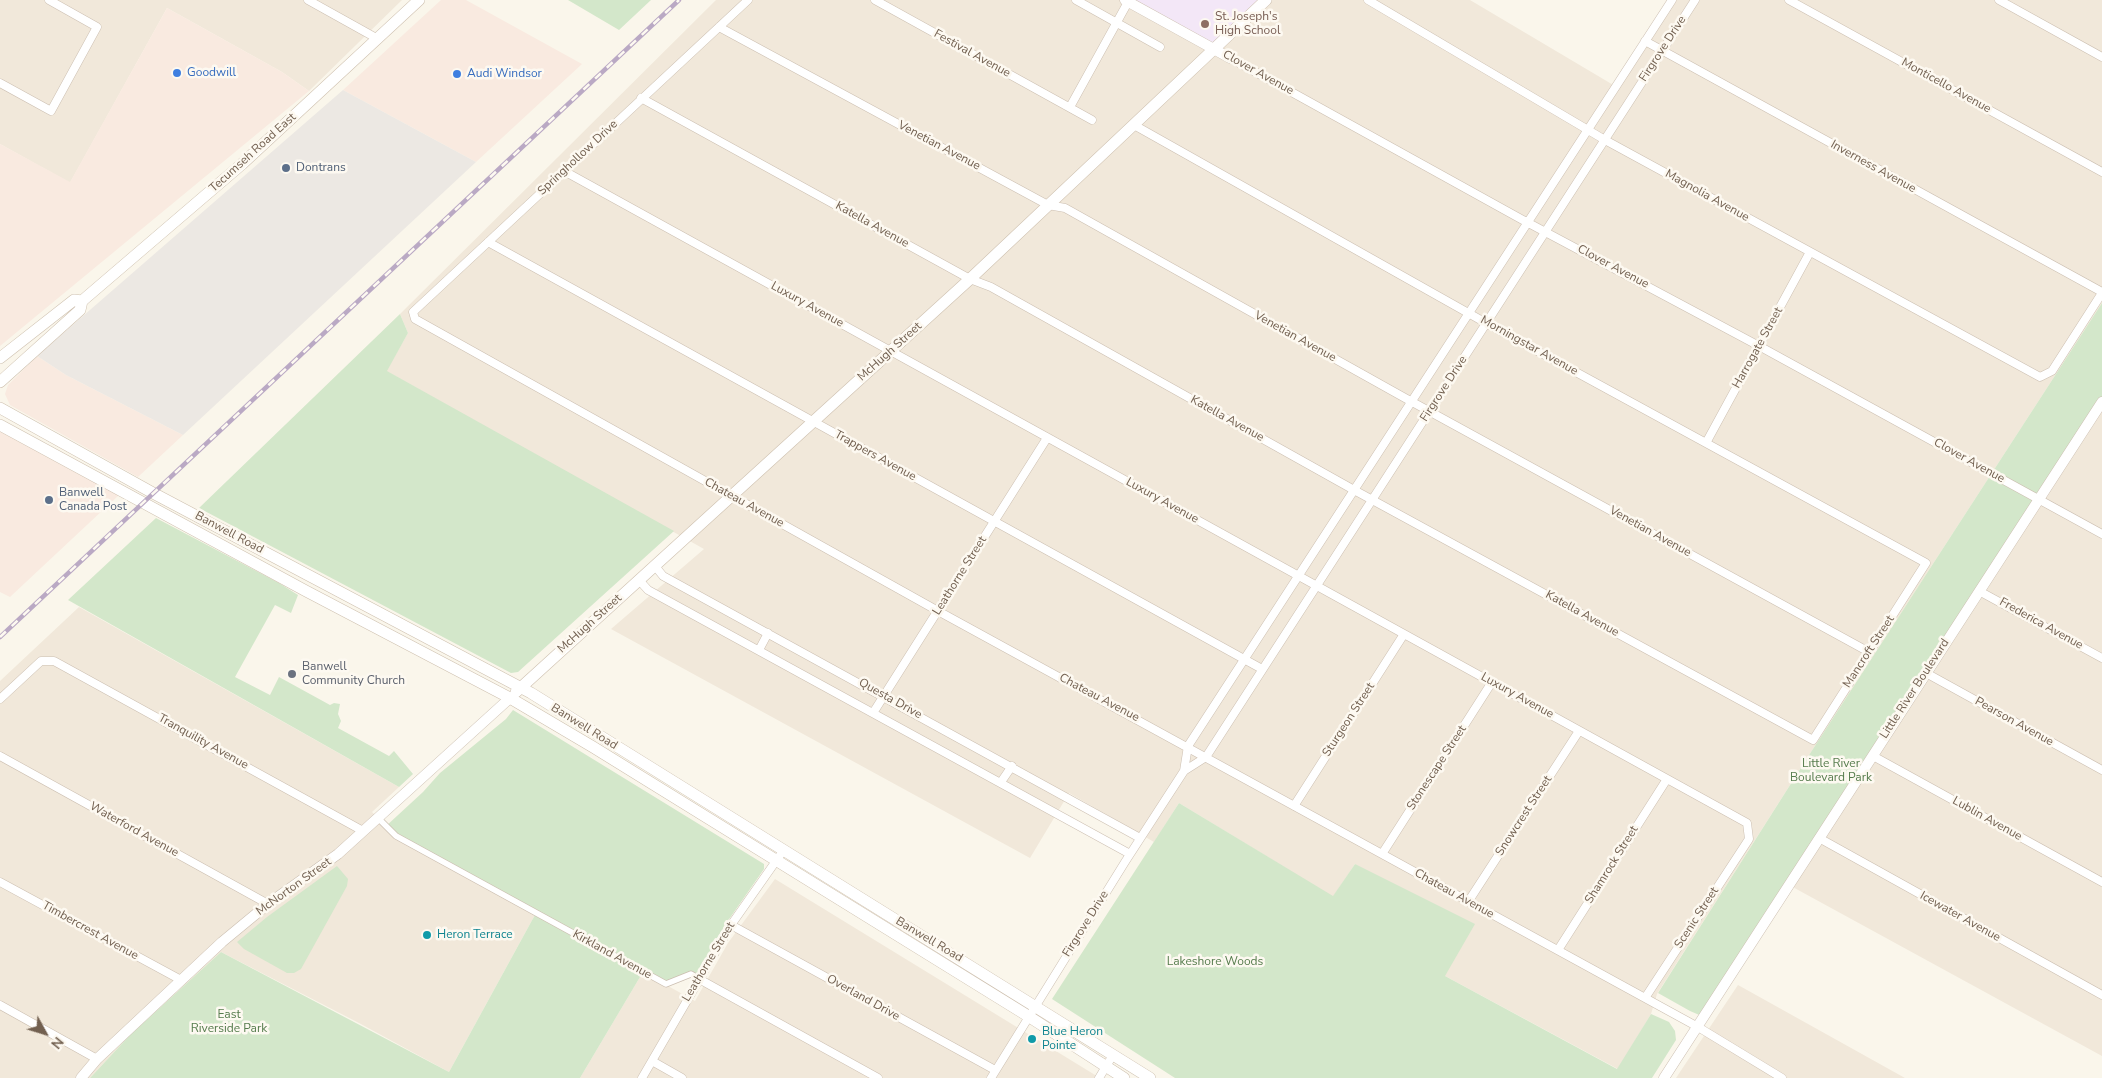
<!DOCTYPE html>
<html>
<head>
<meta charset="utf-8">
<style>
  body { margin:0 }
  #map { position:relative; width:2102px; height:1078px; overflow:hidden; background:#faf6eb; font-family:"Nunito Sans",sans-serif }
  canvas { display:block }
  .north { position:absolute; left:20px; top:1008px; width:50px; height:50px; -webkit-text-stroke:4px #fdf9f1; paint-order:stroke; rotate:129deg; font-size:14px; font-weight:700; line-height:20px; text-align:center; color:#726050 }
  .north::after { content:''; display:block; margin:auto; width:18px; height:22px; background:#726050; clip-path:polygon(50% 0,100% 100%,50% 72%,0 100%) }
</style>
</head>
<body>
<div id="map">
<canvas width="2102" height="1078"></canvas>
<div class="north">N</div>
</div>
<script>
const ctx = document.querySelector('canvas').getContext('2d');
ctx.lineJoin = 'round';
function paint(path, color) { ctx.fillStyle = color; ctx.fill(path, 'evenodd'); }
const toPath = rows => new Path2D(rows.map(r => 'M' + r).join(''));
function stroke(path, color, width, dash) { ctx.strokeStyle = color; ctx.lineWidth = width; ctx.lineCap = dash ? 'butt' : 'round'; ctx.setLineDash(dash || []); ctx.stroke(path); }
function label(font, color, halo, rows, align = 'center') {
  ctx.font = font + ' "Nunito Sans",sans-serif'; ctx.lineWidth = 5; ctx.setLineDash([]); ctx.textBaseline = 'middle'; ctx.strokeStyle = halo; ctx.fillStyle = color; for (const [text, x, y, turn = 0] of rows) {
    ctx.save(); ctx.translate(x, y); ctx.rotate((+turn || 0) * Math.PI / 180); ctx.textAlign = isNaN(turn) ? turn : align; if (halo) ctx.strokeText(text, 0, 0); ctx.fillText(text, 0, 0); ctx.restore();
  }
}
paint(toPath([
  [0,0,402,0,309,91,282,72,167,8,70,183,0,144],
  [716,0,1470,0,1615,86,1672,0,2102,0,2102,303,1811,752,1657,994,1651,1014,1618,1069,1445,976,1355,864,1333,897,1179,803,1154,842,1069,793,1030,858,611,629,704,549,386,371,408,333,400,314],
  [2102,402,2102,1056,1789,885],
  [79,607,399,787,372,812,396,836,536,913,449,1072,359,1023,221,952,131,1034,90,1078,0,1078,0,681],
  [775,879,1100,1078,580,1078,643,972,695,1001,728,943],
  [1738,985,1905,1078,1676,1078]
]), '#f1e8da');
paint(toPath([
  [441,0,466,0,582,64,476,162,343,90],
  [167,8,282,72,309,91,0,346,0,144,70,182],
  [37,356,66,375,183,435,138,477,10,405,5,394,8,385],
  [0,430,119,495,10,597,0,592]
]), '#f9eae0');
paint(toPath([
  [343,90,476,162,183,435,66,375,37,356]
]), '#ece8e3');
paint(toPath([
  [1126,0,1266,0,1214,49]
]), '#f3e7f7');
paint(toPath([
  [568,0,651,0,619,30],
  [2102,303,2102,402,1704,1017,1690,1011,1658,993,1811,752],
  [400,314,408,333,387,371,674,531,518,672,511,673,199,508],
  [156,518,279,583,298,595,291,613,275,605,235,677,270,695,279,677,330,705,334,703,340,704,338,714,341,721,338,728,389,756,394,751,413,774,399,787,68,600],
  [513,710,764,864,764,869,725,925,695,977,691,974,666,984,643,972,580,1078,90,1078,131,1034,221,952,449,1072,536,913,385,827,423,792,440,773,506,719],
  [1179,803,1333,896,1355,864,1475,924,1445,976,1617,1069,1651,1014,1669,1022,1675,1031,1676,1040,1652,1078,1175,1078,1052,999],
  [337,866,348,879,347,886,301,969,294,973,287,973,244,949,237,942,267,917]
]), '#d3e7ca');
const pedestrian = toPath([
  [378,818,396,836,666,984,691,974,699,979]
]);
const minor = toPath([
  [308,0,378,39],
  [748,0,413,312,415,319,938,611,1698,1027,1782,1078],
  [875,0,1092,120],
  [1076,0,1160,47],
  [1368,0,1605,140,2040,377,2052,371,2102,293],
  [1789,0,2102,172],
  [1999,0,2102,57],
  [719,27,1048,205,1065,208,1405,398,1869,652],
  [1645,41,2102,292],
  [1230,58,1521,219,1759,346,2102,534],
  [0,83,51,111,97,27,49,0],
  [641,98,970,279,991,287,1354,490,1813,740,1926,563,1486,323,1134,125],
  [1070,107,1128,2],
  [564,171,1747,823,1749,839,1645,998],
  [488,242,1262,669],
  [1706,443,1810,252],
  [655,566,663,576,1140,838],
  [639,580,648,590,1130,854],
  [1979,591,2102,658],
  [759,650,768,633],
  [1926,673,2102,770],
  [0,699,41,661,54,661,363,831],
  [873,713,1047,438],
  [0,756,268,904],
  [1873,756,2102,882],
  [1184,771,1188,746,1672,0],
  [1001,782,1012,766],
  [1294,806,1404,634],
  [1819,838,2102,995],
  [1382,854,1492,682],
  [0,882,181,980],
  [1468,902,1579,731],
  [731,925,995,1070],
  [1558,950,1667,779],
  [699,979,878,1078],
  [0,1005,97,1059],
  [652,1061,682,1078],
  [642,1078,731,925,783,851],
  [991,1078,1125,862,1184,771,1206,757,1695,0],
  [1099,1078,1113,1055]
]);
const tertiary = toPath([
  [1125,0,1230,58],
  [81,1078,97,1059,222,942,268,904,338,854,510,698],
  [1664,1078,2102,402]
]);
const secondary = toPath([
  [0,358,74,300,82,301],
  [0,382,80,310,82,301,242,164,419,0],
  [0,408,153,493,531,693,1150,1078],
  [0,425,306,591,510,698,593,747,1028,1016,1124,1078],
  [516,692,970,279,1266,0]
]);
stroke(pedestrian, '#ccbfb1', 7);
stroke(minor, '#ccbfb1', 9);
stroke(tertiary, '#ccbfb1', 11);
stroke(secondary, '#cec0af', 12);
stroke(pedestrian, '#fff', 5.5);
stroke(minor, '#fff', 8);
stroke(tertiary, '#fff', 10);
stroke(secondary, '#fff', 11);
const rail = toPath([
  [0,637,679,0]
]);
stroke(rail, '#baa9c4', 4.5);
stroke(rail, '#fdf9f1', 2.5, [8]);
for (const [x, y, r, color] of [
  [1205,24,5,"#8d6e63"],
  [177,73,5,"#3f7fe0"],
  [457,74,5,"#3f7fe0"],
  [286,168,5,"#5c6f8a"],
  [49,500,5,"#5c6f8a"],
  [292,674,5,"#6b7280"],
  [427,935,5,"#0f9aa8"],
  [1032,1039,5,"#0f9aa8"]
]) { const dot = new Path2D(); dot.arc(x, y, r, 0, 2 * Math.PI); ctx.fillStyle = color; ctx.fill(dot); stroke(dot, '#fdf9f1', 2); }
label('12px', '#785e54', '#fdf9f1', [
  ["St. Joseph's",1215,17],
  ["High School",1215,31]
], 'left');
label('12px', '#726050', '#fdf9f1', [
  ["Firgrove Drive",1663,49,-57],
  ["Festival Avenue",972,54,29],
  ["Clover Avenue",1258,73,29],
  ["Monticello Avenue",1946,86,29],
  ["Venetian Avenue",939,146,28],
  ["Tecumseh Road East",253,153,-42],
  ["Springhollow Drive",578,158,-43],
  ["Inverness Avenue",1873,167,29],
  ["Magnolia Avenue",1707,196,29],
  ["Katella Avenue",872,225,29],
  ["Clover Avenue",1613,267,28],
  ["Luxury Avenue",807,305,29],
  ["Venetian Avenue",1295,337,29],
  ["Morningstar Avenue",1529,346,29],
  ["Harrogate Street",1758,348,-61],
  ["McHugh Street",890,352,-42],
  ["Firgrove Drive",1444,389,-57],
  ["Katella Avenue",1227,419,29],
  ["Trappers Avenue",875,456,29],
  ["Clover Avenue",1969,461,29],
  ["Luxury Avenue",1162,501,29],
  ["Chateau Avenue",744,503,29],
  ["Venetian Avenue",1650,532,29],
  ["Banwell Road",229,533,28],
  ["Leathorne Street",960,576,-58],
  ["Katella Avenue",1582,614,29],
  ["McHugh Street",590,624,-42],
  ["Frederica Avenue",2041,624,29],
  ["Mancroft Street",1869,652,-57],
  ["Little River Boulevard",1915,689,-57],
  ["Luxury Avenue",1517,696,29],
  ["Chateau Avenue",1099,698,28],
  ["Questa Drive",890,699,29],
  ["Sturgeon Street",1349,720,-57],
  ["Pearson Avenue",2014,722,29],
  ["Banwell Road",584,727,32],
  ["Tranquility Avenue",203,742,29],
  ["Stonescape Street",1437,768,-57],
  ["Snowcrest Street",1524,816,-57],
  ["Lublin Avenue",1987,819,29],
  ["Waterford Avenue",134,830,29],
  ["Shamrock Street",1612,865,-58],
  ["McNorton Street",294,887,-36],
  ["Chateau Avenue",1454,894,29],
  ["Icewater Avenue",1960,917,29],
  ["Scenic Street",1697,918,-57],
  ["Firgrove Drive",1086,924,-58],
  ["Timbercrest Avenue",90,931,29],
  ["Banwell Road",929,940,31],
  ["Kirkland Avenue",612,955,29],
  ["Leathorne Street",709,962,-59],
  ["Overland Drive",863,998,29]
]);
label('12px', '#366cbe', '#fdf9f1', [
  ["Goodwill",187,73],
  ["Audi Windsor",467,74]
], 'left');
label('12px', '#4e5e75', '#fdf9f1', [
  ["Dontrans",296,168],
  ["Banwell",59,493],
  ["Canada Post",59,507]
], 'left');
label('12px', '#5b616d', '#fdf9f1', [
  ["Banwell",302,667],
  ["Community Church",302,681]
], 'left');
label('12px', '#567c4d', '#fdf9f1', [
  ["Little River",1831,764],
  ["Boulevard Park",1831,778],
  ["Lakeshore Woods",1215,962],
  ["East",229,1015],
  ["Riverside Park",229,1029]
]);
label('12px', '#0d838f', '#fdf9f1', [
  ["Heron Terrace",437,935],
  ["Blue Heron",1042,1032],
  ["Pointe",1042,1046]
], 'left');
</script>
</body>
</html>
